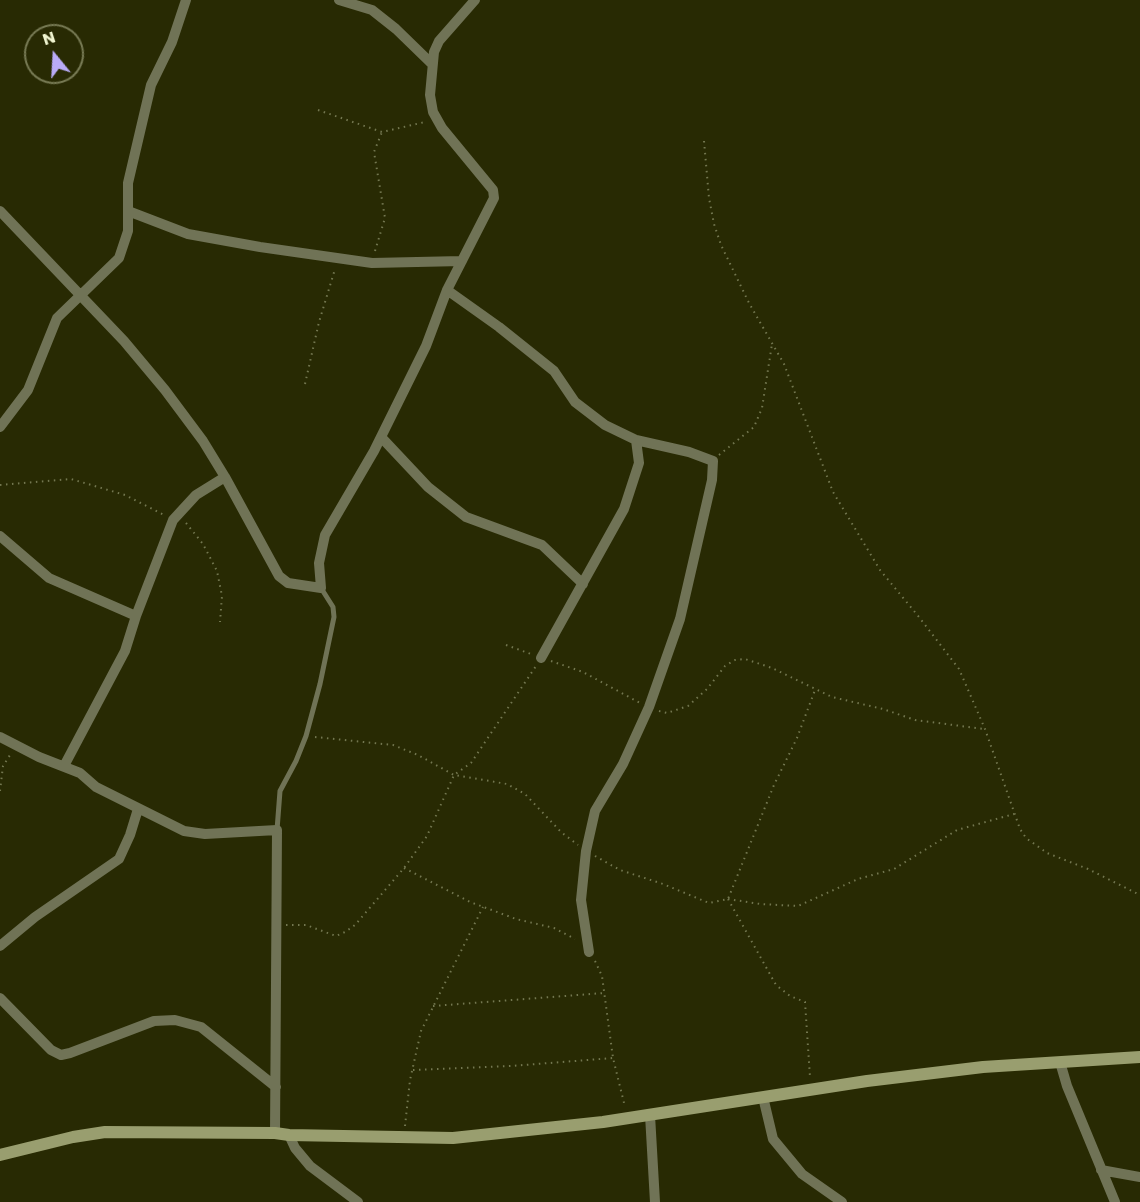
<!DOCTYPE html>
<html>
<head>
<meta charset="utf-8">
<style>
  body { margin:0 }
  #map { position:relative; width:1140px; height:1202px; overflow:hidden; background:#282a03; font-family:Poppins,sans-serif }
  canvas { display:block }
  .north { position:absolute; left:24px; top:24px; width:60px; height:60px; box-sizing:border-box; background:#282a03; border:2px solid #787b55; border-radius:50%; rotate:342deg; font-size:16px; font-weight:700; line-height:24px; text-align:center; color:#f0f5d0 }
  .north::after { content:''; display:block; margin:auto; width:21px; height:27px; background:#b9abf7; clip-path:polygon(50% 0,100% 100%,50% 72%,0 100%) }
</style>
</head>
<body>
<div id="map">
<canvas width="1140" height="1202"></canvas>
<div class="north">N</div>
</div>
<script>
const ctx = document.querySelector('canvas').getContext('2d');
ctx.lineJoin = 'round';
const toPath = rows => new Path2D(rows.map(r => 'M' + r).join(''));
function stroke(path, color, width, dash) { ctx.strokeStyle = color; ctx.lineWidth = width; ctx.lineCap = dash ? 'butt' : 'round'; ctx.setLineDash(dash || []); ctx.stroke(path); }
stroke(toPath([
  [318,110,382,132,425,122],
  [704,141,709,198,714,224,721,245,749,303,784,364,833,492,880,570,919,617,959,669,985,729,1020,829,1026,838,1047,853,1088,869,1140,895],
  [375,251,385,218,374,152,382,132],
  [305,384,319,322,335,269],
  [719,455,754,427,762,408,772,344],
  [0,485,71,479,125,495,164,515],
  [186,523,203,544,217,571,222,596,220,622],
  [506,645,531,654],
  [551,661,583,672,640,703],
  [659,711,667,713,688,706,707,689,725,666,735,660,745,659,772,668,832,697,883,709,915,720,984,729],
  [315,737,393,745,418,755,454,775,507,784,525,794,561,832,578,845],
  [0,791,3,766,10,755],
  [595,856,620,870,663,884,709,903,728,899,774,785,797,738,815,690],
  [404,868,470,902,516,919,554,928,575,939],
  [728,899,760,904,798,906,858,879,894,869,957,830,1014,814],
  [728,899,776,985,790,996,805,1002,810,1077],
  [286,925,306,925,336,936,345,932,355,925,404,868,427,836,454,775,471,763,536,666],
  [595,961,602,976,613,1058,625,1107],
  [433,1006,604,993],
  [413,1070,511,1066,613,1058],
  [405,1126,410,1080,421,1031,483,907]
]), '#737750', 2, [1.5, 4.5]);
stroke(toPath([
  [277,830,280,791,296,761,306,736,320,684,334,617,333,607,321,588]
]), '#707356', 5);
stroke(toPath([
  [339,0,372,10,396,29,432,64],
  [0,211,124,341,165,390,203,441,225,477,279,576,288,583,321,588,319,563,325,535,374,451,426,346,447,290,494,198,493,190,442,128,433,112,430,95,434,52,439,41,475,0],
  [128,211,188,234,260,247,372,263,462,261],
  [447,290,499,327,554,371,575,402,605,425,636,440,639,463,624,509,541,658],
  [0,427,28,390,57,318,119,258,128,231,128,183,151,85,172,42,186,0],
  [381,437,428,487,466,517,542,545,583,584],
  [0,536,49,578,136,616],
  [0,737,39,757,80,773,96,787,184,831,205,834,277,830,275,1133],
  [64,766,125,651,136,616,173,520,196,495,225,477],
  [0,946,35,917,119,859,130,835,138,809],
  [589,952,581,900,586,851,595,811,623,764,649,707,680,619,712,480,713,461,689,452,636,440],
  [0,998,51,1050,61,1055,70,1053,154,1021,175,1020,201,1027,276,1087],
  [1060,1062,1067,1086,1115,1202],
  [763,1097,773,1139,802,1174,842,1202],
  [650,1115,655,1202],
  [289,1135,295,1148,310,1166,358,1202],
  [1101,1170,1140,1177]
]), '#707356', 10);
stroke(toPath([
  [0,1155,73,1137,105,1132,275,1133,289,1135,453,1138,603,1122,867,1081,983,1067,1140,1057]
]), '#999e6f', 12);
</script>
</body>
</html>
